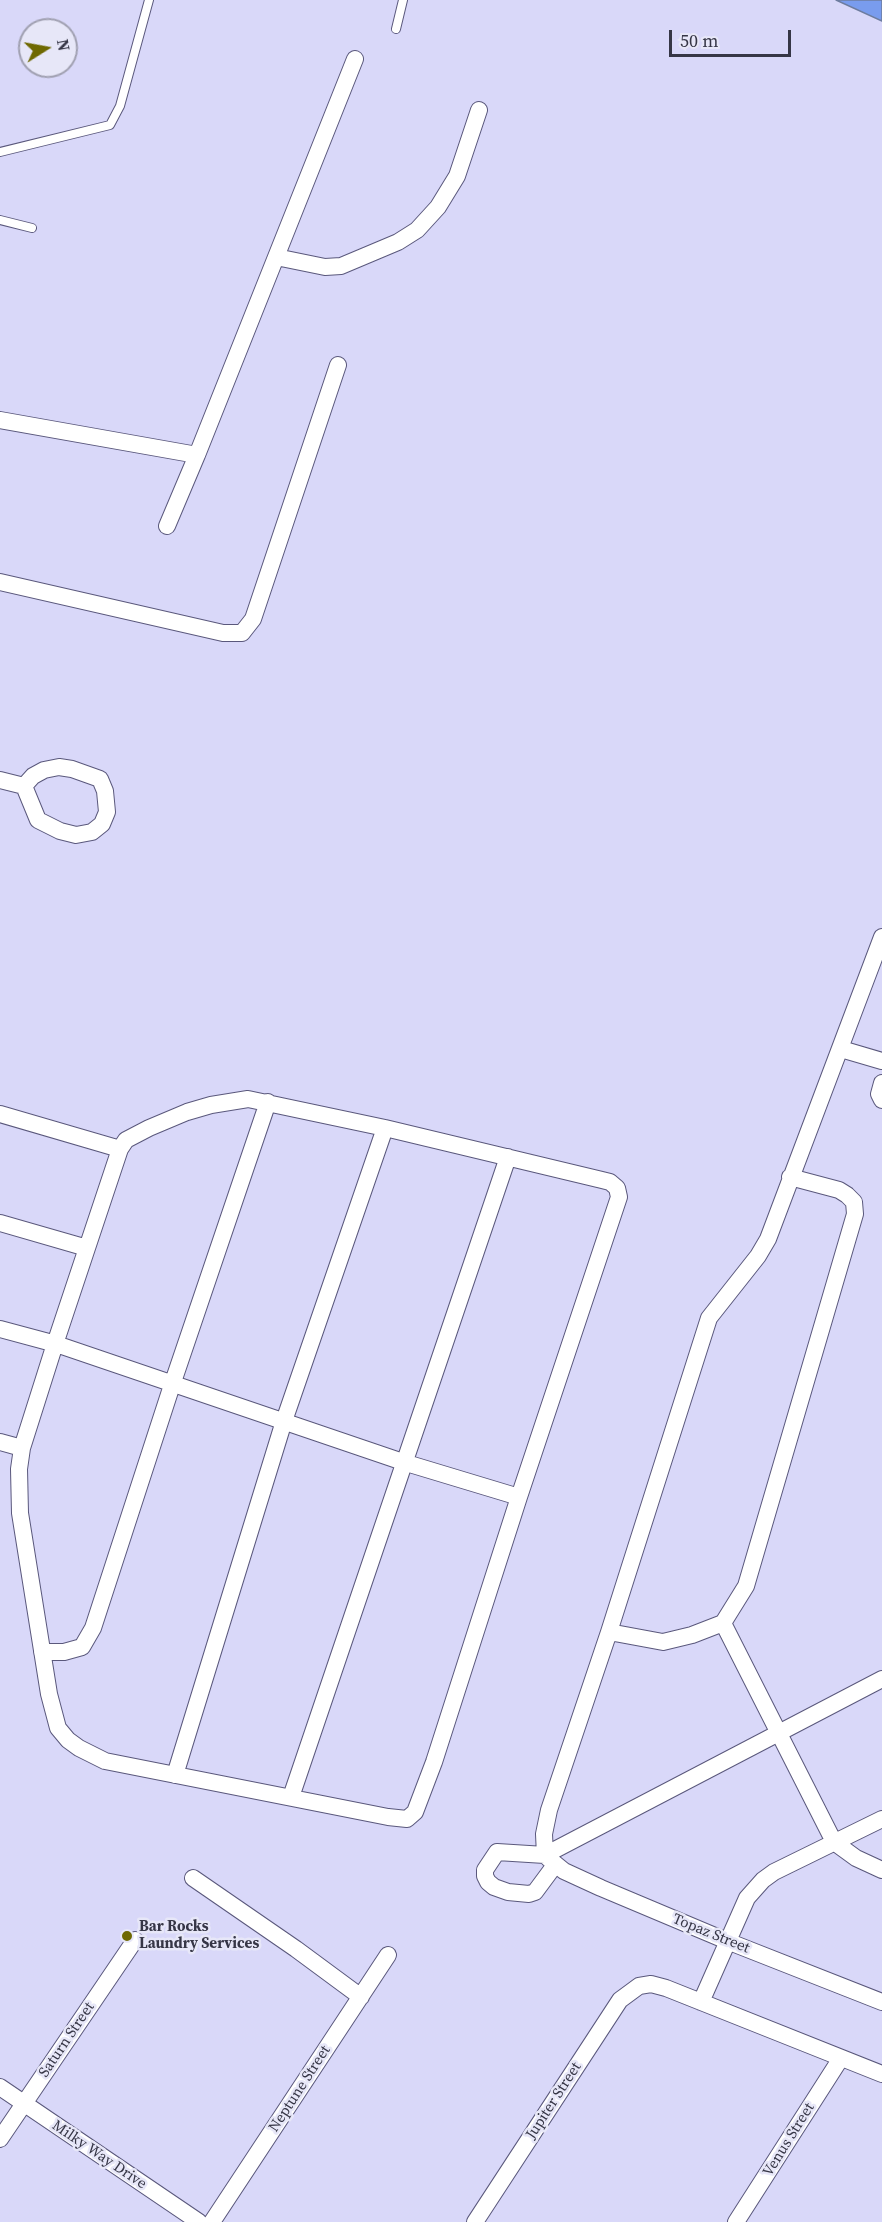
<!DOCTYPE html>
<html>
<head>
<meta charset="utf-8">
<style>
  body { margin:0 }
  #map { position:relative; width:882px; height:2222px; overflow:hidden; background:#d9d8f9; font-family:"Source Serif 4",serif }
  canvas { display:block }
  .north { position:absolute; left:18px; top:18px; width:60px; height:60px; box-sizing:border-box; background:#e7e7f8; border:2px solid #a0a0b1; border-radius:50%; rotate:79deg; font-size:16px; font-weight:700; line-height:24px; text-align:center; color:#363646 }
  .north::after { content:''; display:block; margin:auto; width:21px; height:27px; background:#6f6902; clip-path:polygon(50% 0,100% 100%,50% 72%,0 100%) }
  .scale { position:absolute; left:669px; top:30px; width:122px; height:27px; box-sizing:border-box; border:3px solid #363646; border-top:0; padding-left:8px; font-size:18px; line-height:21px; white-space:nowrap; color:#363646; -webkit-text-stroke:4px #e7e7f8; paint-order:stroke }
</style>
</head>
<body>
<div id="map">
<canvas width="882" height="2222"></canvas>
<div class="north">N</div>
<div class="scale">50 m</div>
</div>
<script>
const ctx = document.querySelector('canvas').getContext('2d');
ctx.lineJoin = 'round';
function paint(path, color) { ctx.fillStyle = color; ctx.fill(path, 'evenodd'); }
const toPath = rows => new Path2D(rows.map(r => 'M' + r).join(''));
function stroke(path, color, width, dash) { ctx.strokeStyle = color; ctx.lineWidth = width; ctx.lineCap = dash ? 'butt' : 'round'; ctx.setLineDash(dash || []); ctx.stroke(path); }
function label(font, color, halo, rows, align = 'center') {
  ctx.font = font + ' "Source Serif 4",serif'; ctx.lineWidth = 5; ctx.setLineDash([]); ctx.textBaseline = 'middle'; ctx.strokeStyle = halo; ctx.fillStyle = color; for (const [text, x, y, turn = 0] of rows) {
    ctx.save(); ctx.translate(x, y); ctx.rotate((+turn || 0) * Math.PI / 180); ctx.textAlign = isNaN(turn) ? turn : align; if (halo) ctx.strokeText(text, 0, 0); ctx.fillText(text, 0, 0); ctx.restore();
  }
}
const building = toPath([
  [836,0,882,0,882,21,836,0]
]);
paint(building, '#799cee');
stroke(building, '#6d7c9f', 1.5);
const lane = toPath([
  [396,29,403,0],
  [0,152,110,125,120,106,149,0],
  [0,220,32,228]
]);
const street = toPath([
  [276,257,325,267,341,266,398,242,417,230,438,207,457,176,479,110],
  [0,420,197,455,355,59],
  [167,526,197,455],
  [0,582,223,633,242,633,253,619,338,365],
  [0,780,24,786,38,820,60,831,76,835,92,832,102,824,107,812,105,791,100,779,72,769,59,767,44,770,33,776,24,786],
  [841,1049,882,1061],
  [882,1083,879,1094,882,1100],
  [248,1099,385,1128,602,1180,610,1182,617,1188,619,1197,519,1497,434,1762,415,1812,407,1819,388,1817,105,1761,79,1748,68,1740,58,1728,49,1694,20,1513,19,1469,22,1448,54,1347,120,1149,126,1140,149,1128,187,1112,211,1105,248,1099],
  [0,1114,120,1149],
  [0,1223,87,1248],
  [0,1329,56,1344,403,1462,519,1497],
  [0,1442,22,1448],
  [723,1623,834,1842,856,1858,882,1870],
  [609,1632,663,1642,692,1635,723,1623,746,1586,855,1214,854,1202,847,1195,839,1190,790,1177],
  [42,1652,64,1652,82,1647,93,1628,173,1382,268,1102],
  [175,1775,284,1421,385,1128],
  [291,1797,508,1157],
  [545,1855,544,1834,549,1810,609,1632,709,1318,758,1256,768,1239,882,937],
  [548,1858,564,1871,601,1888,727,1941,882,2002],
  [555,1865,535,1892,529,1894,508,1892,494,1887,488,1882,485,1876,485,1870,497,1852,545,1855,882,1679],
  [193,1878,296,1949,361,1997],
  [701,2002,747,1898,763,1880,774,1872,882,1819],
  [0,2087,199,2222],
  [0,2139,135,1940],
  [212,2222,388,1955],
  [475,2222,620,2000,639,1986,651,1984,666,1988,882,2074],
  [736,2222,841,2058]
]);
stroke(lane, '#5a587c', 10);
stroke(street, '#5a587c', 18);
stroke(lane, '#fff', 8);
stroke(street, '#fff', 16);
for (const [x, y, r, color] of [
  [127,1936,6,"#6f6902"]
]) { const dot = new Path2D(); dot.arc(x, y, r, 0, 2 * Math.PI); ctx.fillStyle = color; ctx.fill(dot); stroke(dot, '#e7e7f8', 2); }
label('bold 15px', '#363646', '#e7e7f8', [
  ["Bar Rocks",139,1927],
  ["Laundry Services",139,1944]
], 'left');
label('15px', '#363646', '#e7e7f8', [
  ["Topaz Street",711,1934,22],
  ["Saturn Street",67,2040,-56],
  ["Neptune Street",300,2089,-57],
  ["Jupiter Street",554,2101,-57],
  ["Venus Street",789,2140,-58],
  ["Milky Way Drive",99,2155,34]
]);
</script>
</body>
</html>
